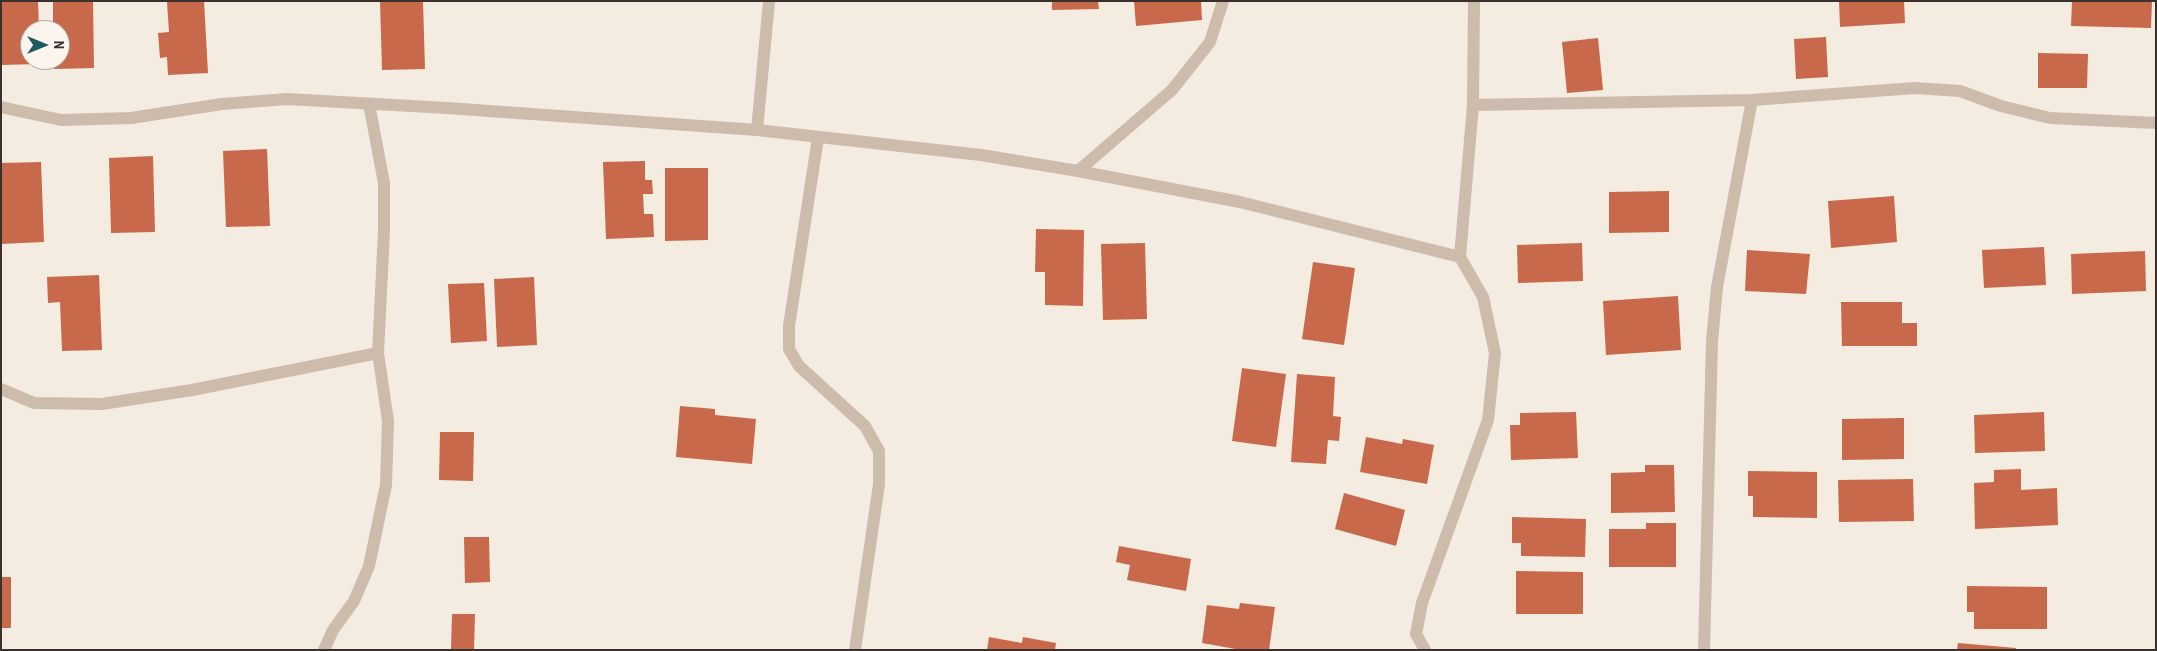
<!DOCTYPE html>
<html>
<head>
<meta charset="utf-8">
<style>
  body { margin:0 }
  #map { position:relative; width:2157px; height:651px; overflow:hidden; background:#f4ebe1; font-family:"Archivo Narrow",sans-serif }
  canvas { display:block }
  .frame { position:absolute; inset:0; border:2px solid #3b302b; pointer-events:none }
  .north { position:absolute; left:20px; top:20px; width:50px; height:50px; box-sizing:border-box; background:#fbf5ee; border:1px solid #aea6a0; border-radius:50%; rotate:90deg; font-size:14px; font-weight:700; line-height:20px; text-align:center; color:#3b302b }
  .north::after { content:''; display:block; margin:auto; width:18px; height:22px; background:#1f5a5e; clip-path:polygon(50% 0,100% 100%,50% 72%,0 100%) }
</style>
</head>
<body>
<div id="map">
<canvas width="2157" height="651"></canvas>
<div class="frame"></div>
<div class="north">N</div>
</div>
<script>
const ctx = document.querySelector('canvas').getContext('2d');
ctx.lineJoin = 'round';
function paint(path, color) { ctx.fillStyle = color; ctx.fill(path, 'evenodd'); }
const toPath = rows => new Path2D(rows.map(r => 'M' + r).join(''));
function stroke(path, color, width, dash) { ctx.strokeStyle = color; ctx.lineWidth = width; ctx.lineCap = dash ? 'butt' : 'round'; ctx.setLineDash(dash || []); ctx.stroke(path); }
paint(toPath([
  [1,1,38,1,39,30,30,30,30,60,40,60,40,64,1,65],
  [53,1,93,1,94,68,54,69,54,60,60,60,60,30,53,30],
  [204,1,208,73,168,75,167,57,160,58,158,33,169,32,167,2],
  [380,1,423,1,425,69,382,70],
  [1052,1,1098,1,1099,9,1052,10],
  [1134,1,1201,1,1202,20,1136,26],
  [1839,1,1904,1,1905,23,1840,27],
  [2072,1,2152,1,2151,28,2071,26],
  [1826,37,1828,77,1796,79,1794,39],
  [1598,38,1603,90,1567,93,1562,42],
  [2038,53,2088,54,2087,88,2038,88],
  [267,149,270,226,226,227,223,151],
  [153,156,155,232,111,233,109,158],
  [645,161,645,180,652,180,653,194,643,194,644,214,653,214,654,237,606,239,603,162],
  [41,162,44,242,1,244,1,163],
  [665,168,708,168,708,240,665,241],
  [1669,191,1669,232,1609,233,1609,192],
  [1894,196,1897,242,1831,248,1828,201],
  [1036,229,1084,230,1083,306,1045,305,1045,272,1035,272],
  [1145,243,1147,319,1103,320,1101,244],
  [1582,243,1583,281,1518,283,1517,245],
  [2044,247,2046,285,1984,288,1982,250],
  [1747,250,1810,254,1806,294,1745,291],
  [2145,251,2146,291,2072,294,2071,254],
  [1313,262,1355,268,1344,345,1302,339],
  [99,275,102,350,62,351,60,302,48,303,47,277],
  [534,277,537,345,497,347,494,279],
  [484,283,487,341,451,343,448,284],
  [1678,296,1681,350,1606,355,1603,301],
  [1841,302,1902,302,1902,323,1917,323,1917,346,1842,346],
  [1242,368,1286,374,1276,447,1232,441],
  [1297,374,1335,377,1333,416,1341,417,1339,441,1328,440,1326,464,1291,462],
  [680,406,715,409,715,415,756,419,752,464,676,457],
  [1576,412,1578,458,1511,460,1510,425,1520,425,1520,413],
  [2044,412,2045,451,1975,453,1974,415],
  [1904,418,1904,459,1842,460,1842,419],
  [440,432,474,432,473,481,439,480],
  [1366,437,1402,444,1403,439,1434,445,1427,484,1360,472],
  [1645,465,1674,465,1675,512,1611,513,1611,473,1645,472],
  [2021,469,2021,490,2057,488,2058,525,1975,529,1974,483,1994,482,1994,470],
  [1748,471,1817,472,1817,518,1753,517,1753,496,1748,496],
  [1913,479,1914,521,1839,522,1838,480],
  [1344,493,1405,510,1396,546,1335,529],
  [1512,517,1586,519,1585,557,1521,556,1521,543,1512,543],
  [1646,523,1676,523,1676,567,1609,567,1609,529,1646,529],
  [464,537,489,537,490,582,465,583],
  [1119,546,1191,559,1186,591,1127,580,1130,565,1116,562],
  [1516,571,1583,572,1583,614,1516,614],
  [1,577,11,577,11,628,1,628],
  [1967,586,2047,587,2047,629,1974,629,1974,612,1967,612],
  [1240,603,1275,607,1269,650,1241,650,1202,643,1207,605,1239,609],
  [452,614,475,614,474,650,451,650],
  [989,637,1022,643,1023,637,1056,643,1055,650,987,650],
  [1958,643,2016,648,2016,650,1957,650]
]), '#c8694b');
stroke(toPath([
  [1473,105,1752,100,1915,88,1960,91,2001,106,2050,118,2156,123],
  [1,107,61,120,131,118,222,104,287,99,447,108,757,130,981,155,1078,171,1240,202,1460,257],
  [757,130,769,1],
  [818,138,789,326,789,349,799,366,865,426,879,451,879,484,855,650],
  [1078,171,1172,90,1210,42,1223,1],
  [1,389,34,403,102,404,192,390,378,353],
  [324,650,333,630,354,601,369,566,386,485,388,421,378,353,384,231,384,183,369,104],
  [1425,650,1416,634,1422,603,1488,420,1495,353,1483,297,1460,257,1473,105,1474,1],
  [1704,650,1712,341,1717,287,1752,100]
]), '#cdbbac', 12);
</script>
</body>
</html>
